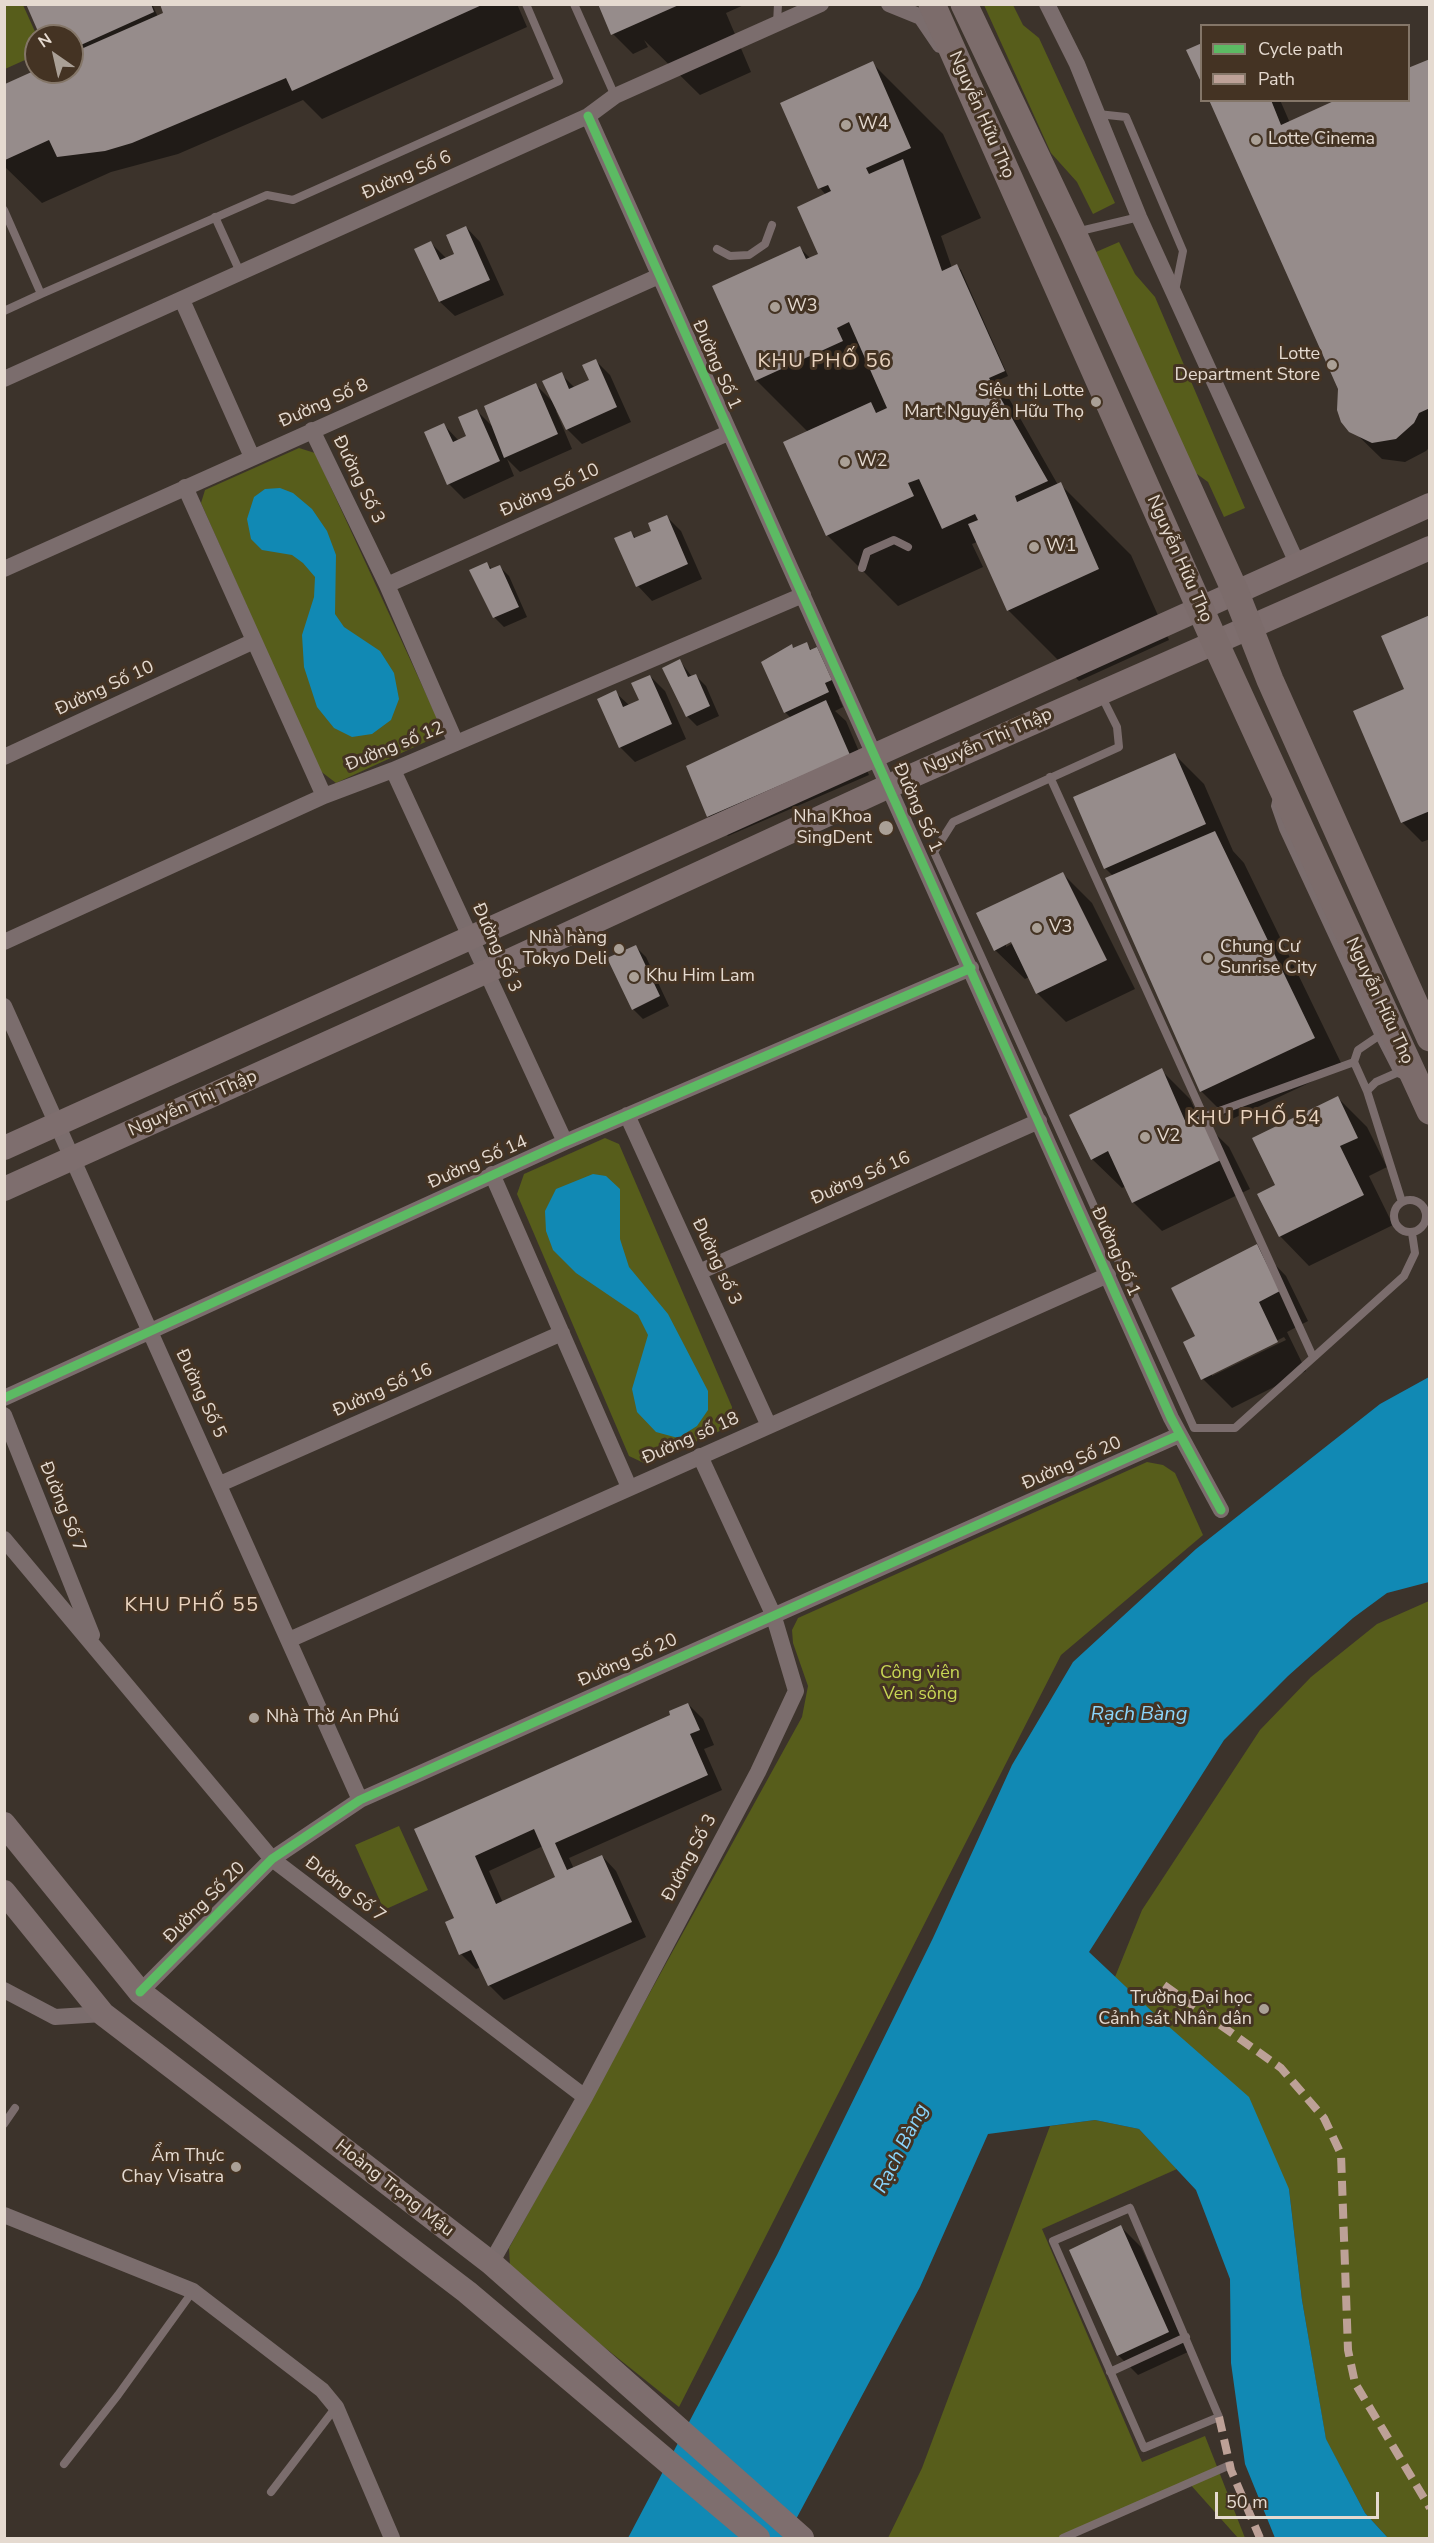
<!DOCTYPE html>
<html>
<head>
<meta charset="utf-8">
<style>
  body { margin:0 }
  #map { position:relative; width:1434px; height:2543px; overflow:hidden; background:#3c332b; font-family:"Nunito Sans",sans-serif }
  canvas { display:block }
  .frame { position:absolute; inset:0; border:6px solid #e5dad0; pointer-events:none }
  .legend { position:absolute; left:1200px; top:24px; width:210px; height:78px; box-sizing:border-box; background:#443323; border:2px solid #847668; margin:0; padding:8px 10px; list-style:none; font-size:18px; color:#e5dad0 }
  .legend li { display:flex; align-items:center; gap:12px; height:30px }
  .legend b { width:30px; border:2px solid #847668 }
  .north { position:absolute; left:24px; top:24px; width:60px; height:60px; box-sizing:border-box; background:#443323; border:2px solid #847668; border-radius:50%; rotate:326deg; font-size:16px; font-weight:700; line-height:24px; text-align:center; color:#e5dad0 }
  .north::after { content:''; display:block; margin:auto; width:21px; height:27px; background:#aaa096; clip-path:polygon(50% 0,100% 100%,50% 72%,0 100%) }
  .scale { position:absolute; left:1215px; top:2492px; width:164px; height:27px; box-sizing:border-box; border:3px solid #e5dad0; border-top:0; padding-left:8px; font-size:18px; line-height:21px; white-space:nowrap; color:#e5dad0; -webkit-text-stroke:4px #443323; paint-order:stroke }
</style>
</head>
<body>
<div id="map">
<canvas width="1434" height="2543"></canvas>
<div class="frame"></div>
<ul class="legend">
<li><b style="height:8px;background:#5cba63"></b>Cycle path</li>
<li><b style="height:8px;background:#bda197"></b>Path</li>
</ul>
<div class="north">N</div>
<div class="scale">50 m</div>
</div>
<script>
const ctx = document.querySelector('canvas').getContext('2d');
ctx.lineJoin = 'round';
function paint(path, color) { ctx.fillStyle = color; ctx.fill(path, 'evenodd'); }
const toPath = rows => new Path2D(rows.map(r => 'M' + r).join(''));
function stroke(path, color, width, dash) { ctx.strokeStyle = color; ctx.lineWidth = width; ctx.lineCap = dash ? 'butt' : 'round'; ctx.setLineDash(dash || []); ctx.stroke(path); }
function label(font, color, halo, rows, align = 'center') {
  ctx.font = font + ' "Nunito Sans",sans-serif'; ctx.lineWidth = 6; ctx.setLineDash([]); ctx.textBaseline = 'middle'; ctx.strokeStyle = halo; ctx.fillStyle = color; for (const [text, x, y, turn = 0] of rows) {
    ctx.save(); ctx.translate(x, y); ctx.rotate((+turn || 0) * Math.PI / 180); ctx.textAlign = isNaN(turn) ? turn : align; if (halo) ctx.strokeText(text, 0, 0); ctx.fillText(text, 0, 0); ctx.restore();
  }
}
paint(toPath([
  [23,5,37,36,36,55,5,69,5,6],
  [984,5,1013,5,1023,25,1039,38,1115,203,1093,214,1077,182,1051,153],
  [1119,242,1135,274,1155,297,1245,508,1224,517,1208,482,1186,466,1096,252],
  [299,448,315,453,438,720,432,739,336,783,319,770,201,503,205,490],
  [605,1138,619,1144,732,1407,731,1426,646,1464,629,1456,517,1194,524,1174],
  [1147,1462,1163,1465,1175,1473,1203,1535,1061,1655,679,2407,519,2279,510,2266,509,2248,802,1717,808,1686,793,1643,792,1630,798,1618],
  [1429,1601,1429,2538,1388,2538,1365,2513,1326,2440,1302,2300,1289,2189,1159,2018,1115,1977,1142,1910,1260,1730,1311,1677,1377,1624],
  [399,1826,428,1890,384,1910,355,1845],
  [1095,2120,1139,2129,1177,2169,1042,2229,1142,2462,1205,2436,1245,2538,1238,2538,1189,2483,1063,2538,888,2538,922,2468,1050,2126]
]), '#575d1b');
paint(toPath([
  [280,488,293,493,312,509,327,531,336,555,335,614,344,627,380,651,394,673,399,699,391,720,372,734,352,737,334,728,317,707,304,667,302,635,314,597,315,577,303,563,292,555,262,550,251,539,247,519,254,497,265,489],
  [593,1174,606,1176,620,1189,620,1239,629,1267,668,1314,708,1391,708,1410,697,1426,678,1438,656,1432,637,1412,632,1389,648,1335,638,1315,576,1273,553,1250,546,1231,545,1211,556,1189],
  [1429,1377,1429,1582,1387,1593,1353,1618,1288,1676,1224,1740,1089,1952,1159,2018,1249,2097,1289,2189,1302,2300,1326,2439,1365,2513,1388,2538,1275,2538,1245,2464,1231,2363,1230,2279,1196,2190,1139,2129,1095,2120,988,2134,920,2287,786,2538,628,2538,777,2255,933,1938,1012,1765,1073,1662,1196,1549,1380,1404]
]), '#1189b4');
paint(toPath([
  [27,4,152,4,158,17,165,13,161,4,517,4,527,27,322,119,303,100,178,154,111,172,42,203,4,166,4,85,36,71,72,72,72,36,41,36],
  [600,4,746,4,726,13,751,72,700,95,644,40,648,47,633,54,613,34],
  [1430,60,1430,447,1426,451,1405,462,1382,459,1343,421,1340,389,1211,100,1280,100,1290,123,1408,100],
  [872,63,943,134,981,218,941,236,952,268,957,266,961,270,1008,376,999,380,1003,388,1058,485,1060,484,1131,555,1169,640,1079,681,1008,610,977,542,972,544,983,567,898,606,827,535,808,432,756,380,800,248,811,259,820,255,826,195,820,188],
  [466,227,480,242,504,295,455,316,440,302,416,249,431,243,446,258,456,255],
  [595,360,610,375,631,422,582,444,567,429,558,410,556,411,572,449,520,472,507,459,514,476,464,499,449,484,444,425,459,441,468,436,476,410,494,428,536,385,554,403,561,374,575,388,590,381],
  [666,516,681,531,702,579,652,601,638,586,631,533,637,539,653,531],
  [487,564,493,570,500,567,509,576,527,617,504,627,495,618],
  [1430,617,1430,839,1422,842,1402,822,1406,690],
  [806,643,846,695,839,698,843,707,835,711,846,721,869,775,728,836,708,816,791,718,785,712,791,646,794,649],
  [680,661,692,677,696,676,706,686,719,716,697,726,687,716],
  [650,676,665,691,686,739,635,762,620,747,615,692,630,706,641,701],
  [1174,754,1204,784,1233,851,1244,863,1343,1067,1230,1120,1201,1091,1113,876,1105,868],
  [1063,874,1092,903,1135,989,1066,1022,1037,993,1029,977,1025,979,995,950],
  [1018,938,1019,940,1006,947,1006,943],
  [636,947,646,957,669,1006,643,1019,633,1009,609,959],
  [1161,1070,1190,1099,1199,1118,1229,1147,1250,1189,1162,1231,1133,1202,1126,1186,1122,1188,1092,1159],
  [1338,1098,1367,1127,1387,1167,1369,1176,1393,1225,1309,1266,1280,1236,1277,1186],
  [1257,1246,1286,1276,1308,1321,1287,1332,1306,1371,1232,1408,1203,1379,1197,1337],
  [1284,1337,1286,1340,1212,1376,1212,1373],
  [688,1704,703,1719,714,1745,704,1749,722,1790,569,1858,574,1869,602,1856,616,1871,646,1937,504,2000,489,1985,481,1967,476,1969,461,1954,456,1919,416,1830,672,1716],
  [543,1846,557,1878,503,1903,489,1871],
  [1121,2227,1141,2247,1188,2352,1138,2375,1118,2355]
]), '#0007');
paint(toPath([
  [26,4,151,4,154,12,72,49,72,36,40,36],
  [160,4,484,4,292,91,286,78,132,143,105,151,57,157,49,140,5,160,5,84,36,70,36,72,72,72,72,53,163,13],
  [598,4,681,4,611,35],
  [1202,43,1202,84,1186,50],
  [1430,59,1430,408,1419,413,1414,423,1396,439,1372,443,1349,432,1341,422,1337,410,1338,389,1209,100,1271,100,1281,125,1336,100,1408,100,1408,68],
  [873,61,911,148,866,168,869,174,903,159,942,271,957,264,1005,371,989,378,1048,481,1015,496,1017,502,1061,482,1099,569,1007,611,968,524,978,520,975,514,942,529,919,479,908,483,914,496,826,536,783,442,871,402,876,413,887,408,849,322,837,328,843,341,755,381,712,286,800,246,806,259,818,254,797,207,831,191,828,185,818,189,780,103],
  [466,226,490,280,439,302,414,249,431,241,440,260,454,254,446,235],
  [596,359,617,407,566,430,542,381,562,372,569,389,589,380,582,365],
  [536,383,558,434,504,458,484,406],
  [477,409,500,461,447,485,424,432,444,423,453,442,466,436,458,417],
  [667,515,688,564,636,587,614,538,631,531,634,538,651,531,648,523],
  [487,562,490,569,500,565,519,607,493,618,469,570],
  [1430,615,1430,811,1401,823,1353,711,1404,689,1381,636],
  [807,642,810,650,817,647,832,680,825,683,829,692,784,713,761,662,792,644,793,648],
  [680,659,688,677,696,674,710,706,686,717,662,668],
  [650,675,672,724,619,748,597,699,616,690,623,707,639,700,631,683],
  [826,700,850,755,707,817,686,766],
  [1175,753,1206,824,1104,869,1073,797],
  [1215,831,1315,1038,1200,1092,1105,878],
  [1063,872,1107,960,1036,994,1011,942,994,951,976,913],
  [636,945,660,996,632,1010,607,958],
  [1162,1068,1186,1123,1200,1116,1221,1160,1132,1203,1108,1151,1091,1160,1069,1115],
  [1338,1096,1358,1138,1340,1146,1364,1195,1279,1237,1257,1194,1275,1185,1252,1138],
  [1257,1244,1280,1291,1259,1302,1278,1342,1201,1380,1183,1342,1195,1336,1171,1288],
  [688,1703,700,1730,690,1734,708,1775,555,1843,567,1870,602,1855,632,1922,488,1986,471,1950,459,1955,445,1922,454,1918,414,1829,670,1715,669,1711],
  [534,1829,555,1877,496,1904,475,1856],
  [1121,2225,1169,2332,1117,2356,1069,2250]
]), '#968c8b');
stroke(toPath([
  [574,4,615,96],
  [777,24,778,4],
  [1098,114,1126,117,1183,251,1175,291],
  [4,210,41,294,4,311],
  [215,217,240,272],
  [1076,232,1139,217],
  [717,249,730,256,749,255,765,244,772,225],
  [41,294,267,195,293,200,559,81,526,4],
  [862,568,867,552,894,540,908,547],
  [1101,695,1117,727,1119,747,953,822,934,852,1194,1428,1235,1428,1404,1276,1415,1253,1412,1233],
  [1050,777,1313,1357],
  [1277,797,1275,806,1283,829,1379,1036,1398,1073,1402,1075],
  [1383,1033,1358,1050,1354,1062,1367,1091,1376,1082,1401,1071],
  [1367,1091,1402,1202],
  [1203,1117,1354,1062],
  '1394 1216a16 16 0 1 1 32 0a16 16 0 1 1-32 0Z',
  [4,2124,15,2108],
  [1130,2208,1219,2417,1144,2448,1053,2241,1130,2208],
  [1110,2372,1186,2337],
  [64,2464,118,2395,193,2291],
  [271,2492,336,2407],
  [1063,2538,1230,2465]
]), '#7b6d6d', 8);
stroke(toPath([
  [889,4,921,17,940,45],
  [1047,4,1077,64,1139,217,1297,563],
  [588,116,1171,1418,1221,1510],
  [182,300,252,457],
  [4,379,588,116,615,96,821,4],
  [312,430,387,585,456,743],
  [185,487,324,796],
  [4,569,659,276],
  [387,585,728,433],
  [4,757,254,641],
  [393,770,565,1142],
  [4,942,324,796,393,770,803,595],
  [4,1006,360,1800],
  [627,1115,769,1426],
  [492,1174,629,1487],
  [699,1272,1039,1121],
  [4,1398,565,1142,971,968],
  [4,1415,92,1635],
  [220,1484,562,1333],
  [4,1539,272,1859,585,2097],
  [289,1640,1108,1275],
  [4,1990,55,2017,103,2014],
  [140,1992,272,1859,360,1800,1179,1435],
  [4,2215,193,2291,322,2390,336,2407,392,2538],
  [491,2263,585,2097,758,1772,796,1691,773,1614,700,1456]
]), '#7b6d6d', 16);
stroke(toPath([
  [4,1148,1430,505],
  [4,1189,485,972,889,786,1430,548],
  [4,1824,140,1992,491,2263,802,2538],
  [4,1892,103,2014,467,2292,758,2538]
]), '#7e6e6e', 24);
stroke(toPath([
  [932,4,1215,642,1430,1111],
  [964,4,1073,233,1235,591,1270,680,1430,1038]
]), '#7c6c6b', 27);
stroke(toPath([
  [1164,1985,1281,2068,1324,2118,1341,2154,1348,2350,1355,2383,1430,2508],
  [1219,2417,1231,2470,1260,2538]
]), '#bda197', 8, [15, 8]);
stroke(toPath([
  [588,116,1171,1418,1221,1510],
  [4,1398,565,1142,971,968],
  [140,1992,272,1859,360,1800,1179,1435]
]), '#5cba63', 9);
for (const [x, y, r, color] of [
  [846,125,6,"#aaa096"],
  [1256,140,6,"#aaa096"],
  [775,307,6,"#aaa096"],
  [1332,365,6,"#aaa096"],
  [1096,402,6,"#aaa096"],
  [845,462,6,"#aaa096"],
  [1034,547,6,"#aaa096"],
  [886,828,8,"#aaa096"],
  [1037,928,6,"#aaa096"],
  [619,949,6,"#aaa096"],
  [1208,958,6,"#aaa096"],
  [634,977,6,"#aaa096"],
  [1145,1137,6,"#aaa096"],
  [254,1718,6,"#aaa096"],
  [1264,2009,6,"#aaa096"],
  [236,2167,6,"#aaa096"]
]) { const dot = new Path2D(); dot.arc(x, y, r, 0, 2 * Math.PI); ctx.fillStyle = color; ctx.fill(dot); stroke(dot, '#443323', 2); }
label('18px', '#e5dad0', '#443323', [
  ["Nguyễn Hữu Thọ",981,115,66],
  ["Đường Số 6",407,176,-24],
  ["Đường Số 1",716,365,66],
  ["Đường Số 8",324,404,-24],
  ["Đường Số 3",358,480,64],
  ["Đường Số 10",550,491,-24],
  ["Nguyễn Hữu Thọ",1179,559,66],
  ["Đường Số 10",105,689,-25],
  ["Nguyễn Thị Thập",988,742,-24],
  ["Đường số 12",395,747,-22],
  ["Đường Số 1",917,808,66],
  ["Đường Số 3",496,948,66],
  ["Nguyễn Hữu Thọ",1379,1001,65],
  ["Nguyễn Thị Thập",193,1104,-24],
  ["Đường Số 14",478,1163,-24],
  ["Đường Số 16",861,1179,-24],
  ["Đường Số 1",1115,1252,66],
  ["Đường số 3",716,1262,65],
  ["Đường Số 16",383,1391,-24],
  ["Đường Số 5",200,1394,65],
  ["Đường số 18",691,1439,-24],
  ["Đường Số 20",1072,1464,-24],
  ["Đường Số 7",62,1507,68],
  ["Đường Số 20",628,1661,-24],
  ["Đường Số 3",690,1858,-62],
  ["Đường Số 7",345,1890,37],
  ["Đường Số 20",205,1903,-45],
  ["Hoàng Trọng Mậu",394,2189,38]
]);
label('18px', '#e5dad0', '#443323', [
  ["W4",858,125],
  ["Lotte Cinema",1268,140],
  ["W3",787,307],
  ["Lotte",1320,355,"right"],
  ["Department Store",1320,376,"right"],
  ["Siêu thị Lotte",1084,392,"right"],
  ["Mart Nguyễn Hữu Thọ",1084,413,"right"],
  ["W2",857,462],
  ["W1",1046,547],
  ["Nha Khoa",872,818,"right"],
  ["SingDent",872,839,"right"],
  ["V3",1049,928],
  ["Nhà hàng",607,939,"right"],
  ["Tokyo Deli",607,960,"right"],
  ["Chung Cư",1220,948],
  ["Sunrise City",1220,969],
  ["Khu Him Lam",646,977],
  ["V2",1157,1137],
  ["Nhà Thờ An Phú",266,1718],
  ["Trường Đại học",1252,1999,"right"],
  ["Cảnh sát Nhân dân",1252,2020,"right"],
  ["Ẩm Thực",224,2157,"right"],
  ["Chay Visatra",224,2178,"right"]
], 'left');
label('18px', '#c7d654', '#443323', [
  ["Công viên",920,1674],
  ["Ven sông",920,1695]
]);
ctx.letterSpacing = '1.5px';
label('20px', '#ead4c0', '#443323', [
  ["KHU PHỐ 56",825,362],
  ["KHU PHỐ 54",1254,1119],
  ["KHU PHỐ 55",192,1606]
]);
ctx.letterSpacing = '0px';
label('italic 20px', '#8bd6fd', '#443323', [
  ["Rạch Bàng",1139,1715],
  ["Rạch Bàng",902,2149,-63]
]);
</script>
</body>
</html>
